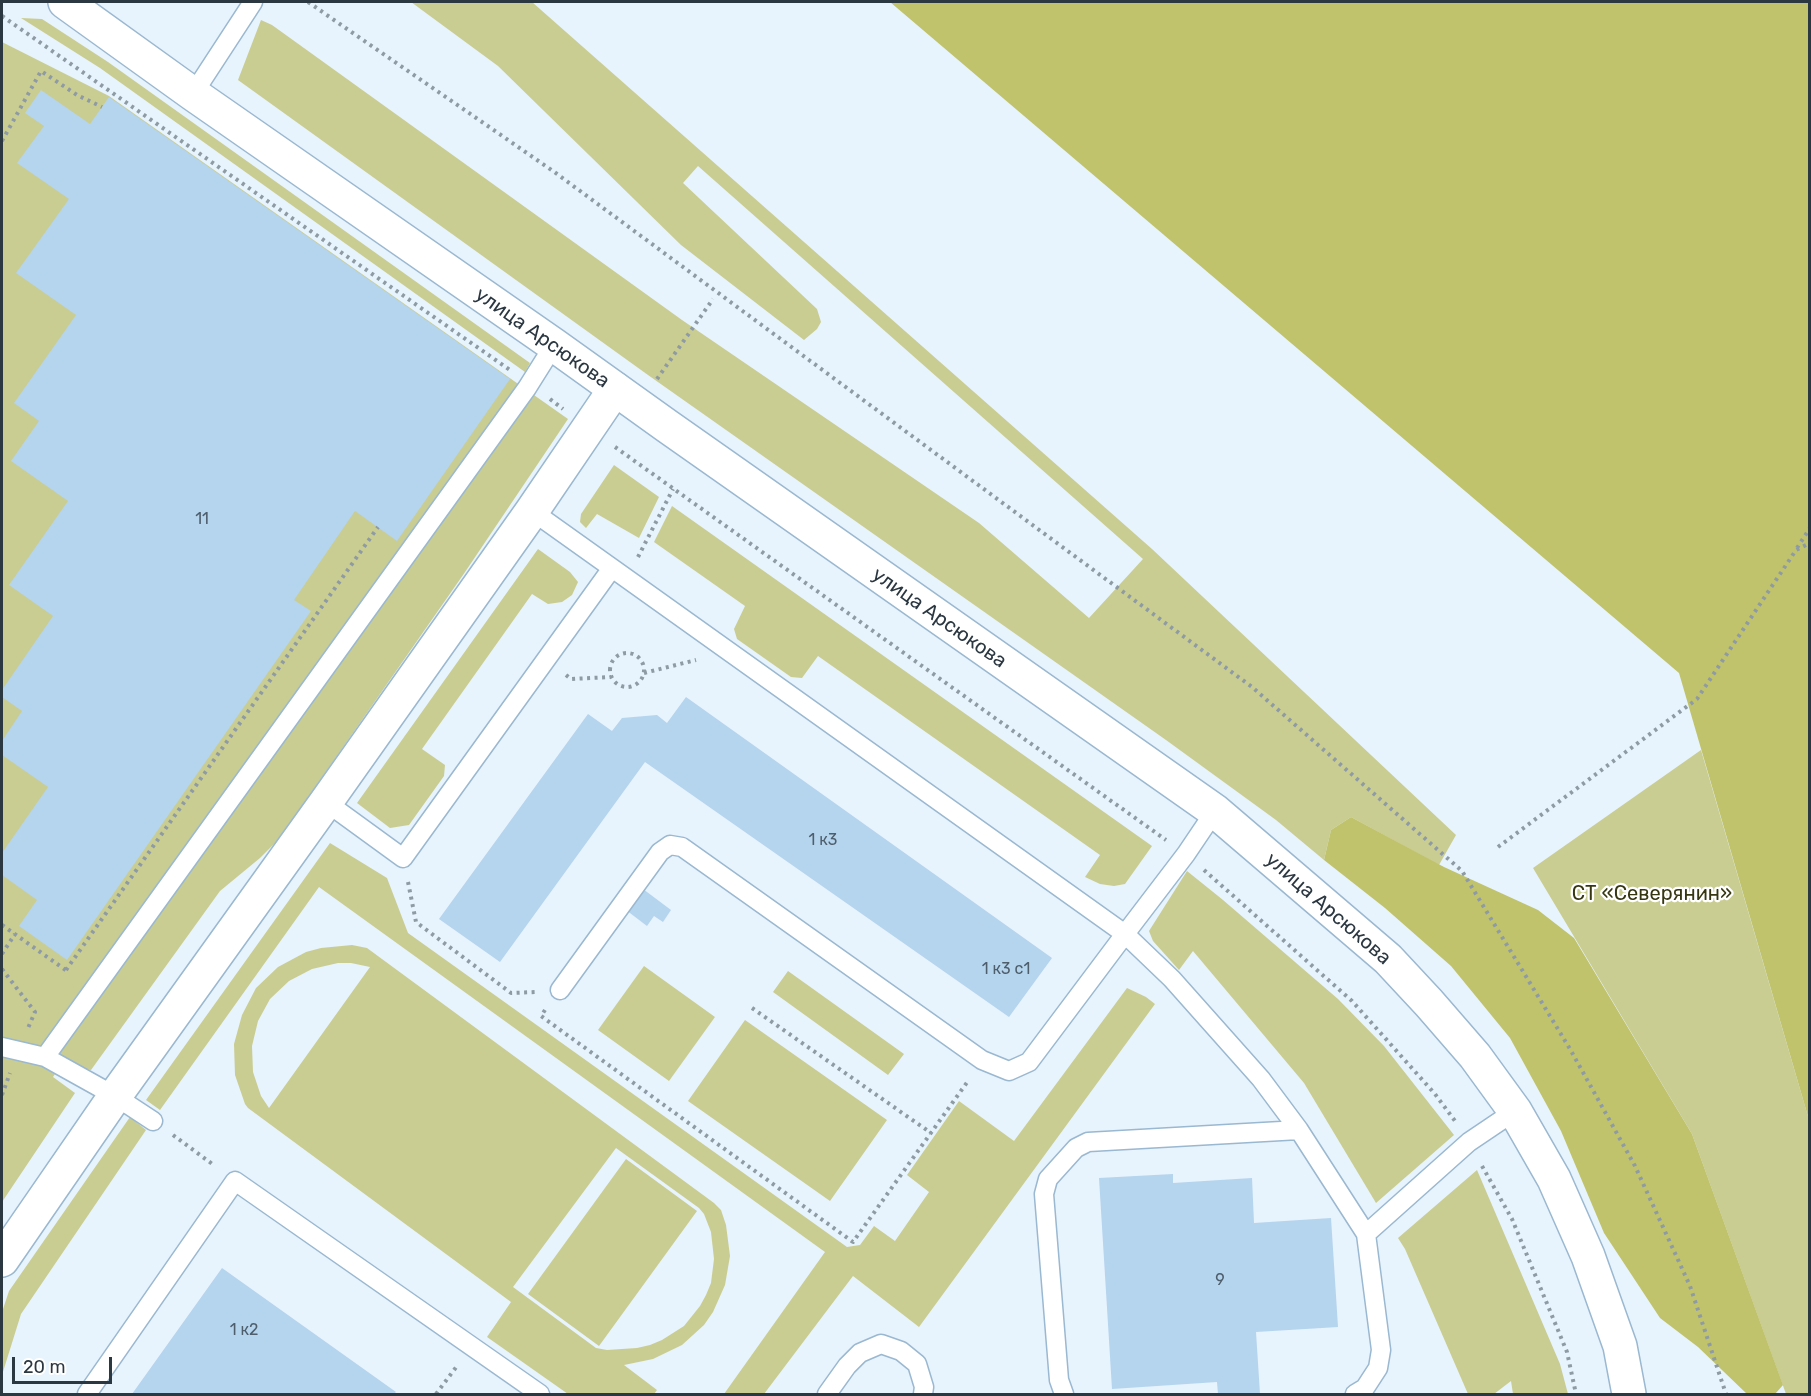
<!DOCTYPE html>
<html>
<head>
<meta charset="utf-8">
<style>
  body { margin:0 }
  #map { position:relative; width:1811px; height:1396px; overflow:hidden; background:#e7f3fd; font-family:Rubik,sans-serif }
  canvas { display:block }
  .frame { position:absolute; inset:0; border:3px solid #2b3741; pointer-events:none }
  .scale { position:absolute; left:12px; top:1357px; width:100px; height:27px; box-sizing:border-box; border:3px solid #2b3741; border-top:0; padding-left:8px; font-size:18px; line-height:21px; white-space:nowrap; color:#2b3741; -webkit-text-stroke:4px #fff; paint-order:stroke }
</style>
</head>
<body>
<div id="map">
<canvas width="1811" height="1396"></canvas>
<div class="frame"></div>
<div class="scale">20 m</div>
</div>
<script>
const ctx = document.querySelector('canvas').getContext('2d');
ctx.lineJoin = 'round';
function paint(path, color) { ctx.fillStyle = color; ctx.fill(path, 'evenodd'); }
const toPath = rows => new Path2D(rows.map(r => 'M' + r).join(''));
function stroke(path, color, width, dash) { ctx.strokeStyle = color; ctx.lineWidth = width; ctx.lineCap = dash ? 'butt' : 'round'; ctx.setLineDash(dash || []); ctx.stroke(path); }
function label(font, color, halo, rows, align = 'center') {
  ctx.font = font + ' Rubik,sans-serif'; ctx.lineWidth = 4.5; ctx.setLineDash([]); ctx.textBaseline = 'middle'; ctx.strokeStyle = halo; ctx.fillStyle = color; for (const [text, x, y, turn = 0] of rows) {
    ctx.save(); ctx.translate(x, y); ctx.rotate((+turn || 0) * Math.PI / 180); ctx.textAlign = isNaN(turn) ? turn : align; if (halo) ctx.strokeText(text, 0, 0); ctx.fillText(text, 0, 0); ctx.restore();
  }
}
paint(toPath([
  [411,2,532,2,1152,549,1456,835,1439,865,1351,817,1331,830,1324,860,1276,820,1166,740,648,375,238,80,261,20,272,25,682,320,979,523,1089,618,1143,559,698,166,683,183,817,309,821,322,817,329,804,340,681,245,498,66],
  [21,18,42,19,108,62,530,363,525,372,100,68],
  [2,42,109,96,568,419,463,575,279,839,260,858,220,891,91,1070,84,1069,66,1057,53,1077,75,1093,2,1202],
  [614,465,659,497,639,538,597,514,586,528,580,522,581,514],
  [672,506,1152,846,1125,884,1114,886,1100,884,1085,877,1100,855,818,656,802,678,791,677,737,639,734,629,745,606,654,542],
  [538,549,570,572,578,582,572,595,562,602,548,604,532,594,422,749,445,765,444,776,409,825,390,828,357,803],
  [1701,750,1809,1120,1809,1394,1786,1394,1692,1134,1533,868],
  [330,843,387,878,408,933,847,1247,860,1245,874,1226,895,1241,929,1192,907,1175,959,1101,1014,1141,1127,988,1146,997,1155,1004,919,1327,853,1276,764,1394,724,1394,825,1252,319,887,160,1110,146,1100],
  [1187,871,1223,900,1338,999,1384,1046,1454,1135,1376,1203,1304,1083,1193,951,1179,970,1153,941,1149,931],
  [352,945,367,948,714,1203,721,1210,726,1225,730,1256,725,1285,713,1312,704,1325,682,1345,653,1359,624,1365,657,1390,654,1394,568,1394,487,1337,511,1302,248,1108,245,1104,235,1075,234,1044,242,1015,256,988,278,967,306,952,321,948],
  [338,963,351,963,370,967,269,1108,261,1096,253,1072,252,1046,258,1021,270,999,289,981,312,969],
  [616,1148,699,1208,704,1214,711,1232,714,1259,711,1283,706,1295,700,1306,684,1326,662,1340,650,1345,637,1348,607,1350,596,1348,513,1287],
  [644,966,715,1017,669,1081,598,1030],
  [788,971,904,1054,888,1075,773,992],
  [745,1020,887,1120,830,1201,688,1101],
  [130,1117,146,1130,21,1314,2,1375,2,1312,9,1291],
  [626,1159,697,1211,599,1346,528,1294],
  [1477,1170,1560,1364,1568,1394,1513,1394,1511,1381,1494,1394,1468,1394,1405,1249,1398,1238]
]), '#cacd91');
paint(toPath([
  [890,2,1809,2,1809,1120,1679,673],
  [1351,817,1444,867,1538,910,1574,938,1692,1134,1783,1385,1775,1394,1747,1394,1698,1347,1660,1318,1604,1233,1561,1131,1510,1038,1451,966,1385,908,1324,860,1331,830]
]), '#c0c36c');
paint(toPath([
  [41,90,90,124,109,97,510,379,397,541,355,511,294,600,311,611,67,960,19,926,37,900,2,875,2,853,48,787,2,755,2,741,22,711,2,697,2,690,53,616,9,585,68,501,11,461,39,421,14,403,76,315,16,273,69,199,17,163,44,126,25,113],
  [686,697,1052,958,1009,1017,645,762,500,962,439,919,588,714,612,731,622,718,657,715,667,723],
  [643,889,671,910,663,922,654,916,647,926,626,910],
  [1173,1174,1173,1183,1252,1178,1254,1223,1331,1218,1338,1327,1256,1332,1260,1394,1218,1394,1217,1382,1112,1389,1099,1178],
  [222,1268,396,1392,394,1394,132,1394]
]), '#b5d4ed');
const lane = toPath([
  [193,94,253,2],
  [532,511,612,568],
  [326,802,403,858,612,568,1125,934,1029,1062,1009,1071,982,1060,682,847,670,845,660,852,560,990],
  [1215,811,1186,854,1125,934,1172,979,1261,1079,1299,1130,1366,1234,1381,1350,1378,1368,1365,1388,1355,1394],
  [2,1047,45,1057,115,1096,153,1121],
  [45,1057,527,388,554,345],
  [1366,1234,1469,1142,1515,1111],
  [87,1394,235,1181,540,1394],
  [827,1394,847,1366,860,1353,881,1344,901,1351,917,1364,924,1387,923,1394],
  [1064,1394,1059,1380,1044,1194,1048,1179,1076,1148,1088,1142,1299,1130]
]);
const street = toPath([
  [2,1260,115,1096,326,802,532,511,615,389]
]);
const secondary = toPath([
  [65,2,193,94,554,345,667,426,1215,811,1388,959,1429,1003,1475,1056,1515,1111,1554,1179,1588,1256,1620,1346,1629,1394]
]);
stroke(lane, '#9ab8d0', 21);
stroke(street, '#9ab8d0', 36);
stroke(secondary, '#9ab8d0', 36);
stroke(toPath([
  [308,2,553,171,1252,687,1462,871,1570,1049,1635,1166,1690,1286,1726,1394],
  [2,16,510,370],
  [2,141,41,71,77,95,102,107],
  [657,379,713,299],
  [550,399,563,409],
  [615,447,1166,840],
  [1797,548,1810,528],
  [638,557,673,489],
  '610 670a17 17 0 1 1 34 0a17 17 0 1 1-34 0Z',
  [644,673,696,660],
  [566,675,571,679,611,677],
  [1498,847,1697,699,1796,550,1810,543],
  [1204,870,1352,1001,1435,1094,1455,1121],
  [408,882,416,922,511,993,536,992],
  [2,925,67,971],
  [2,954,15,934],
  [2,969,35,1012,28,1028],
  [66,970,378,527],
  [752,1008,931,1133],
  [545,1010,541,1016,853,1242,968,1081],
  [2,1095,10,1073],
  [173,1135,215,1166],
  [1482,1166,1512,1219,1567,1352,1576,1394],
  [436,1394,457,1366]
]), '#8e9aa4', 4, [3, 4.5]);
stroke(lane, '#fff', 18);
stroke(street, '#fff', 33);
stroke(secondary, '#fff', 33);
label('16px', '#4e5e6c', null, [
  ["11",202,519],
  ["1 к3",823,840],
  ["1 к3 с1",1006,969],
  ["9",1220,1280],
  ["1 к2",244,1330]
]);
label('20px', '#2b3741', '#fff', [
  ["улица Арсюкова",542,338,35],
  ["улица Арсюкова",939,618,35],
  ["улица Арсюкова",1328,909,41]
]);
label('20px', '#363711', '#fff', [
  ["СТ «Северянин»",1652,894]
]);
</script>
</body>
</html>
